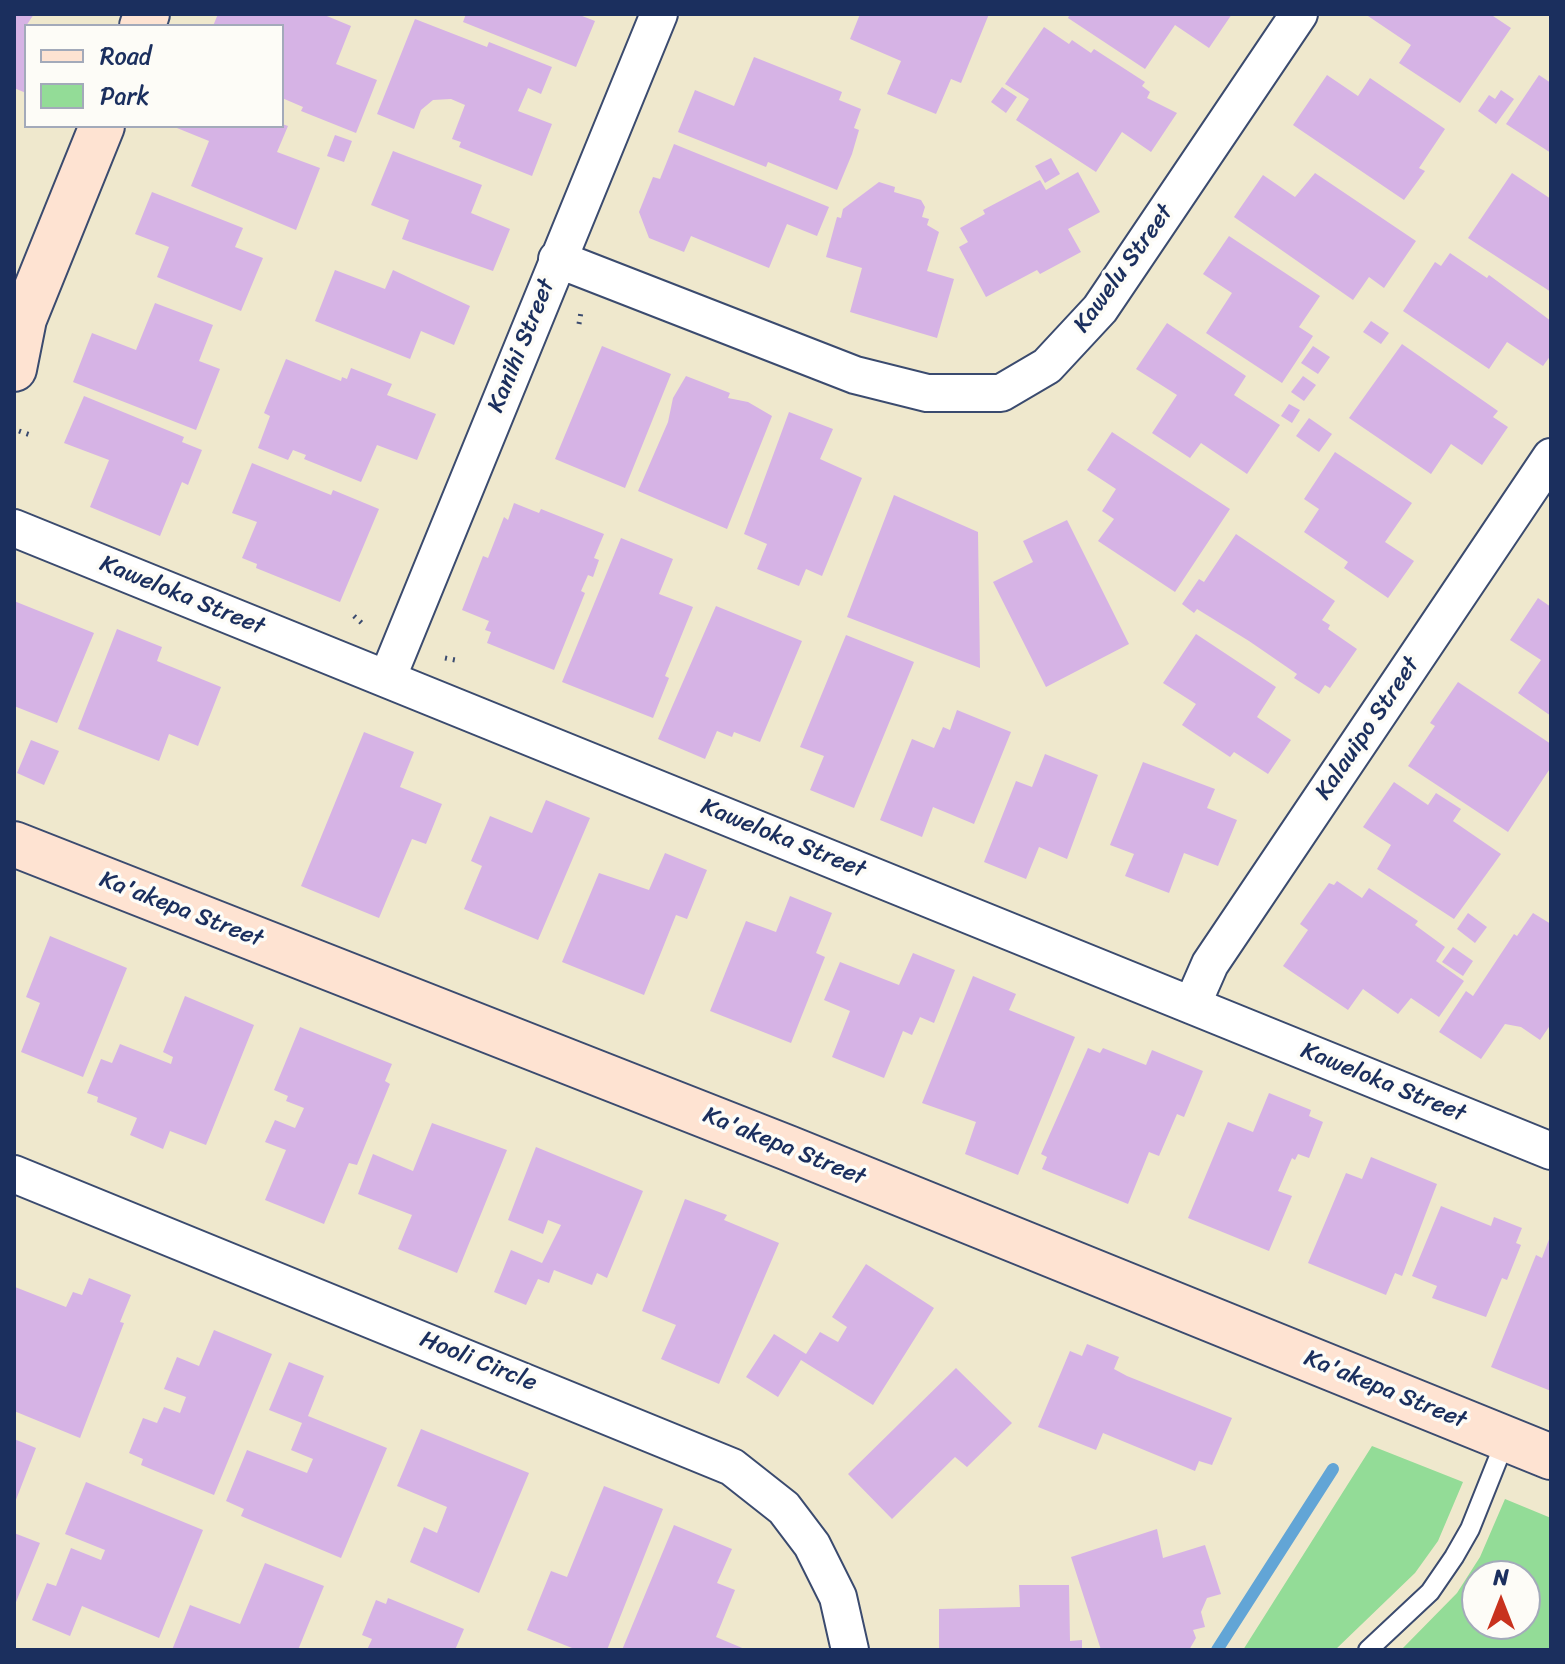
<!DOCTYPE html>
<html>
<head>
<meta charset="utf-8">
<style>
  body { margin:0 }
  #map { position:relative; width:1565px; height:1664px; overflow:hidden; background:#efe8cd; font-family:Sriracha,sans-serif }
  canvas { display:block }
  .frame { position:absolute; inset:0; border:16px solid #1b2f5e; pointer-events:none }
  .legend { position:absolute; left:24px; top:24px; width:260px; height:104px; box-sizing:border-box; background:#fdfcf7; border:2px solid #a3aaba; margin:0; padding:10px 14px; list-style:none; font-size:24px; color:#1b2f5e }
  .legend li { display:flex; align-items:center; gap:16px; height:40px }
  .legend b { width:40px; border:2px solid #a3aaba }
  .north { position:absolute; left:1461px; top:1560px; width:80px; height:80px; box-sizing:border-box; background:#fdfcf7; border:2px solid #a3aaba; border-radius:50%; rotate:0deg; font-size:22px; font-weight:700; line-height:32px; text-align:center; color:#1b2f5e }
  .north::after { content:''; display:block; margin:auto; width:28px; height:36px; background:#c8321e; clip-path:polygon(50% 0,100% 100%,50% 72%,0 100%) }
</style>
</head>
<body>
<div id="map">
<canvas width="1565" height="1664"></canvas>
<div class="frame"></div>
<ul class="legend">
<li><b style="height:10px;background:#fee3d2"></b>Road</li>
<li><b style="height:22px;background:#93dc97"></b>Park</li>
</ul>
<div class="north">N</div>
</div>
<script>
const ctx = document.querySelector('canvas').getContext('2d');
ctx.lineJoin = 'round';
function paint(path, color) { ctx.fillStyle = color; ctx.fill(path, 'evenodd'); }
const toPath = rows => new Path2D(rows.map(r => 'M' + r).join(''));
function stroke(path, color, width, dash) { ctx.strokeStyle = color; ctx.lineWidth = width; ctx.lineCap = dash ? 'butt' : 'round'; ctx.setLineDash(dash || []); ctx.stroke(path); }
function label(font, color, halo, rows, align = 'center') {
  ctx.font = font + ' Sriracha,sans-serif'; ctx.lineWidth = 7; ctx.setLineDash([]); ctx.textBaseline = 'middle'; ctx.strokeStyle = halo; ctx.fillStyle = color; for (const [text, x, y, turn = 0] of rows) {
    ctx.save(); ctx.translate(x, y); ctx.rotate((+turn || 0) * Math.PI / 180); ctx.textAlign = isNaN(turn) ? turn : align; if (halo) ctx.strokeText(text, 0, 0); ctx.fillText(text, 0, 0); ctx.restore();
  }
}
paint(toPath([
  [1372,1446,1463,1482,1438,1541,1415,1573,1335,1650,1243,1650],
  [1505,1499,1551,1518,1551,1650,1401,1650,1457,1593,1480,1557],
  [1477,1576,1525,1576,1525,1624,1477,1624]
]), '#93dc97');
stroke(toPath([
  [1217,1650,1333,1469]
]), '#62a5d6', 12);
paint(toPath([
  [14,14,34,14,26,26,24,38,26,93,14,88],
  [218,14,322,14,351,26,336,64,377,80,356,133,301,111,303,107,282,98,282,26,213,26],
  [466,14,577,14,595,21,576,67,463,22],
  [860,14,989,14,961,83,951,79,936,114,887,94,901,61,850,39],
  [1070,14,1232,14,1209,48,1175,25,1145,69,1068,18],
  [1365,14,1490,14,1511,28,1460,103,1399,63,1411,45],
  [415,19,487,47,489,42,552,67,541,94,528,88,518,111,552,124,532,176,459,147,461,142,452,139,465,105,451,99,433,100,421,110,414,129,377,114],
  [1044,27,1069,44,1072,40,1091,53,1094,49,1145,82,1142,86,1150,92,1147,98,1177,113,1151,152,1122,132,1096,172,1016,120,1029,99,1005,84],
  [754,57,842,92,839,100,861,109,854,128,859,130,852,154,837,190,768,162,766,167,678,132,695,90,734,106],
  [1327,75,1358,96,1370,78,1445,129,1419,168,1425,171,1404,200,1293,125],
  [1539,75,1551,83,1551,153,1506,124],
  [1002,87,1017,97,1006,113,991,102],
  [1501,90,1514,99,1496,124,1478,111,1489,95,1495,99],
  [282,124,288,126,277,152,320,168,296,230,191,186,209,141,172,126],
  [335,135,352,141,344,162,327,156],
  [674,144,829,207,817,236,787,224,769,268,691,236,684,252,649,238,639,212,653,177,660,179],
  [393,151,482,185,471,213,510,229,493,271,402,239,409,220,371,205],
  [1051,158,1060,174,1045,183,1035,166],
  [1078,172,1100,212,1068,229,1081,252,1040,274,1037,270,986,297,959,247,968,242,960,228,985,214,983,210,1040,180,1046,190],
  [1315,173,1416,241,1384,288,1369,277,1353,300,1234,217,1263,175,1295,197],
  [1512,173,1551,199,1551,292,1468,238],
  [879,182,895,187,894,192,921,200,925,207,922,217,929,219,927,225,939,232,927,271,954,279,937,338,850,312,862,268,826,257,837,217,841,218,843,209],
  [152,192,243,228,235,247,263,258,241,311,157,277,169,247,135,234],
  [1229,236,1320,296,1299,327,1313,336,1282,383,1206,333,1232,293,1203,274],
  [1450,253,1487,278,1489,275,1551,321,1551,355,1543,366,1507,342,1489,369,1403,311,1435,262,1441,266],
  [335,270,385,289,393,270,470,306,454,345,421,331,410,359,315,321],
  [155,303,213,325,199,361,220,369,196,430,73,382,92,333,136,350],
  [1371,321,1389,333,1381,344,1363,332],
  [1167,323,1246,376,1234,395,1280,425,1247,474,1201,443,1190,458,1152,433,1177,395,1136,369],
  [1402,344,1498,411,1493,417,1508,427,1482,465,1451,444,1431,474,1349,418],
  [602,346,671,374,625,488,555,459],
  [1313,346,1330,357,1318,374,1301,363],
  [286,359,341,381,342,377,347,379,351,368,392,384,387,395,436,414,417,460,377,445,361,482,304,459,306,455,293,450,288,460,258,448,270,416,264,413],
  [686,376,730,393,728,398,748,402,772,416,727,529,638,491,668,422,673,398],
  [1303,376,1316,385,1304,401,1291,392],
  [84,396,184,437,182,442,202,450,188,485,182,482,160,536,90,507,109,460,64,443],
  [1289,404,1300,410,1292,423,1281,416],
  [789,412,833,429,820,459,862,478,822,576,806,569,799,586,757,569,767,544,744,534],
  [1309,418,1332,434,1319,452,1296,436],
  [1112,432,1230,509,1175,592,1098,541,1114,519,1102,511,1116,489,1087,470],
  [1335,452,1412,503,1385,542,1414,561,1388,598,1344,568,1348,562,1304,532,1319,509,1304,499],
  [252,463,331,495,333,490,379,509,340,602,256,568,257,564,242,558,257,522,232,513],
  [894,495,978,532,980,668,847,617],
  [514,503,539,513,541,509,604,534,594,558,599,560,593,577,588,575,581,591,585,593,554,670,487,643,491,632,485,630,489,621,462,610,483,556,488,558,504,517,508,520],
  [1067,520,1129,644,1046,687,993,582,1033,562,1023,541],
  [1236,534,1335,601,1322,620,1330,625,1328,629,1357,649,1330,688,1325,685,1319,694,1294,678,1297,674,1249,641,1197,609,1194,613,1182,604,1199,579,1204,582],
  [621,538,673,559,659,594,693,607,665,676,669,678,653,718,562,682],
  [1538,598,1551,607,1551,716,1518,693,1541,660,1510,640],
  [14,601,94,633,57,723,14,706],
  [716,606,802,641,760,742,734,732,732,737,717,731,705,759,658,739],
  [117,629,162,647,157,661,221,687,198,746,169,734,159,761,78,729],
  [1196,634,1276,687,1257,717,1291,740,1268,774,1234,752,1230,757,1182,725,1196,704,1163,683],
  [846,635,914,662,854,808,810,790,824,756,800,747],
  [1458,682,1551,744,1551,767,1508,832,1408,766,1435,726,1430,723],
  [957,710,1011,732,974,824,933,807,922,837,880,820,912,739,934,748,943,727,950,730],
  [364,732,414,752,400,787,442,804,426,844,412,839,379,918,301,886],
  [31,740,59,751,44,785,17,773],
  [1045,754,1098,775,1067,859,1039,847,1026,879,984,862,1016,781,1032,787],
  [1143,762,1215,789,1207,808,1237,820,1218,866,1184,853,1169,893,1125,876,1134,854,1110,845],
  [1394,782,1428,805,1436,793,1461,809,1453,821,1501,854,1454,919,1377,869,1391,845,1363,827],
  [546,800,590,818,538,940,464,909,482,866,471,861,490,816,532,833],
  [665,853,707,870,687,919,676,915,644,995,562,962,599,873,649,890],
  [1337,881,1362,898,1369,888,1418,921,1415,925,1445,947,1436,961,1464,981,1439,1017,1411,998,1398,1014,1363,989,1348,1010,1283,966,1308,930,1300,924,1329,883,1334,885],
  [790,896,832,913,816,953,825,957,791,1043,710,1011,746,921,776,932],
  [1468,913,1487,927,1475,943,1457,929],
  [1533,913,1551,924,1551,1024,1540,1040,1521,1027,1505,1024,1481,1059,1439,1032,1466,991,1473,996,1514,934,1517,936],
  [50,936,127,968,83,1077,21,1052,40,1003,26,997],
  [1453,947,1473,961,1463,976,1442,962],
  [913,953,955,970,934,1023,920,1017,912,1035,903,1031,884,1078,832,1057,850,1011,824,1000,840,962,899,985],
  [973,976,1016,994,1009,1010,1075,1037,1018,1175,965,1154,976,1122,922,1103],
  [185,996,254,1025,206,1145,170,1131,163,1149,130,1135,137,1118,97,1102,98,1097,87,1093,101,1059,112,1063,120,1044,171,1064,173,1057,163,1052],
  [300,1027,392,1064,385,1081,390,1084,357,1165,349,1163,324,1224,265,1200,286,1150,265,1142,275,1120,295,1128,304,1108,286,1101,288,1096,274,1090],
  [1088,1048,1100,1053,1103,1048,1146,1065,1152,1050,1203,1071,1184,1117,1177,1114,1159,1156,1149,1152,1128,1204,1042,1169,1047,1157,1041,1154],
  [1269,1093,1311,1110,1309,1116,1323,1122,1309,1158,1298,1154,1295,1160,1292,1158,1278,1191,1292,1196,1269,1251,1188,1218,1228,1122,1253,1132],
  [432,1123,507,1150,457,1273,398,1249,412,1215,358,1194,373,1154,413,1171],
  [536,1147,643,1191,607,1278,597,1273,592,1285,554,1270,549,1283,538,1279,526,1305,494,1292,511,1250,542,1263,561,1225,548,1220,543,1234,508,1220],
  [1371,1157,1437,1184,1402,1276,1395,1273,1386,1295,1308,1263,1346,1173,1362,1179],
  [685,1199,727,1215,724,1220,779,1243,719,1384,661,1359,676,1325,642,1311],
  [1441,1206,1491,1226,1494,1217,1522,1228,1516,1243,1521,1245,1507,1280,1502,1278,1486,1317,1432,1298,1437,1286,1412,1276],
  [1551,1234,1551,1391,1491,1367,1536,1255,1542,1258],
  [866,1264,934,1308,873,1405,801,1360,778,1397,746,1377,774,1334,806,1354,820,1332,838,1342,847,1327,832,1317],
  [89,1278,131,1295,120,1322,124,1323,80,1438,14,1411,14,1290,15,1287,66,1307,73,1292,82,1295],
  [214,1330,272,1354,214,1495,141,1465,143,1459,129,1453,143,1418,157,1423,164,1407,180,1413,186,1397,164,1389,177,1357,199,1366],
  [1087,1344,1119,1357,1114,1369,1127,1376,1232,1418,1212,1465,1199,1461,1195,1471,1103,1433,1096,1450,1038,1427,1070,1351,1082,1356],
  [289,1362,324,1376,308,1416,387,1448,341,1558,241,1516,244,1509,226,1501,247,1450,307,1473,313,1459,291,1450,302,1423,269,1410],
  [956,1368,1012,1423,967,1467,955,1457,892,1519,848,1474],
  [421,1429,529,1473,479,1593,410,1562,424,1527,437,1533,447,1507,397,1486],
  [14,1439,36,1448,14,1505],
  [86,1482,203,1530,159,1638,82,1606,70,1636,32,1620,47,1583,56,1586,71,1548,101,1560,105,1550,65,1534],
  [604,1486,663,1509,607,1650,577,1650,527,1630,551,1571,567,1577],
  [674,1525,732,1549,717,1583,735,1590,716,1637,747,1650,622,1650],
  [1157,1529,1163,1558,1205,1545,1221,1594,1207,1598,1201,1612,1205,1627,1193,1630,1196,1638,1189,1650,1101,1650,1071,1557],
  [14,1533,40,1543,14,1607],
  [265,1563,324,1586,298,1650,172,1650,190,1605,240,1624],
  [1019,1585,1069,1585,1070,1641,1082,1640,1082,1650,939,1650,939,1609,1020,1607],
  [388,1598,464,1629,455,1650,367,1650,372,1639,362,1635,376,1600,386,1604]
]), '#d6b3e5');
const lane = toPath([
  [1368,1650,1430,1592,1454,1557,1470,1529,1506,1439]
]);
const street = toPath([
  [557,259,855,375,927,393,1001,393,1047,366,1100,309,1299,14],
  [14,528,1551,1151],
  [387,679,659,14],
  [1192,1005,1210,964,1551,457],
  [14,1174,732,1467,784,1508,812,1545,838,1597,850,1650]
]);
const secondary = toPath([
  [142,26,147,14],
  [14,369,24,319,102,126],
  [14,844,788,1148,1551,1457]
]);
stroke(lane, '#3b4b6f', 22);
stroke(street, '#3b4b6f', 40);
stroke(secondary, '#3b4b6f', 48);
stroke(toPath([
  [579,324,581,312],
  [19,431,33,436],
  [354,616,365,626],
  [445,658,455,660]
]), '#3b4b6f', 5, [2, 6]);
stroke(lane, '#fff', 18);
stroke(street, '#fff', 36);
stroke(secondary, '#fee3d2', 44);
label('24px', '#1b2f5e', '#fdfcf7', [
  ["Kawelu Street",1124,269,-54],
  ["Kanihi Street",522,346,-68],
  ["Kaweloka Street",182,596,22],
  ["Kalauipo Street",1368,729,-56],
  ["Kaweloka Street",783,839,22],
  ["Ka'akepa Street",181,910,21],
  ["Kaweloka Street",1383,1083,22],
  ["Ka'akepa Street",784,1147,22],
  ["Hooli Circle",478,1362,22],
  ["Ka'akepa Street",1385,1390,22]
]);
</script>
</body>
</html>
